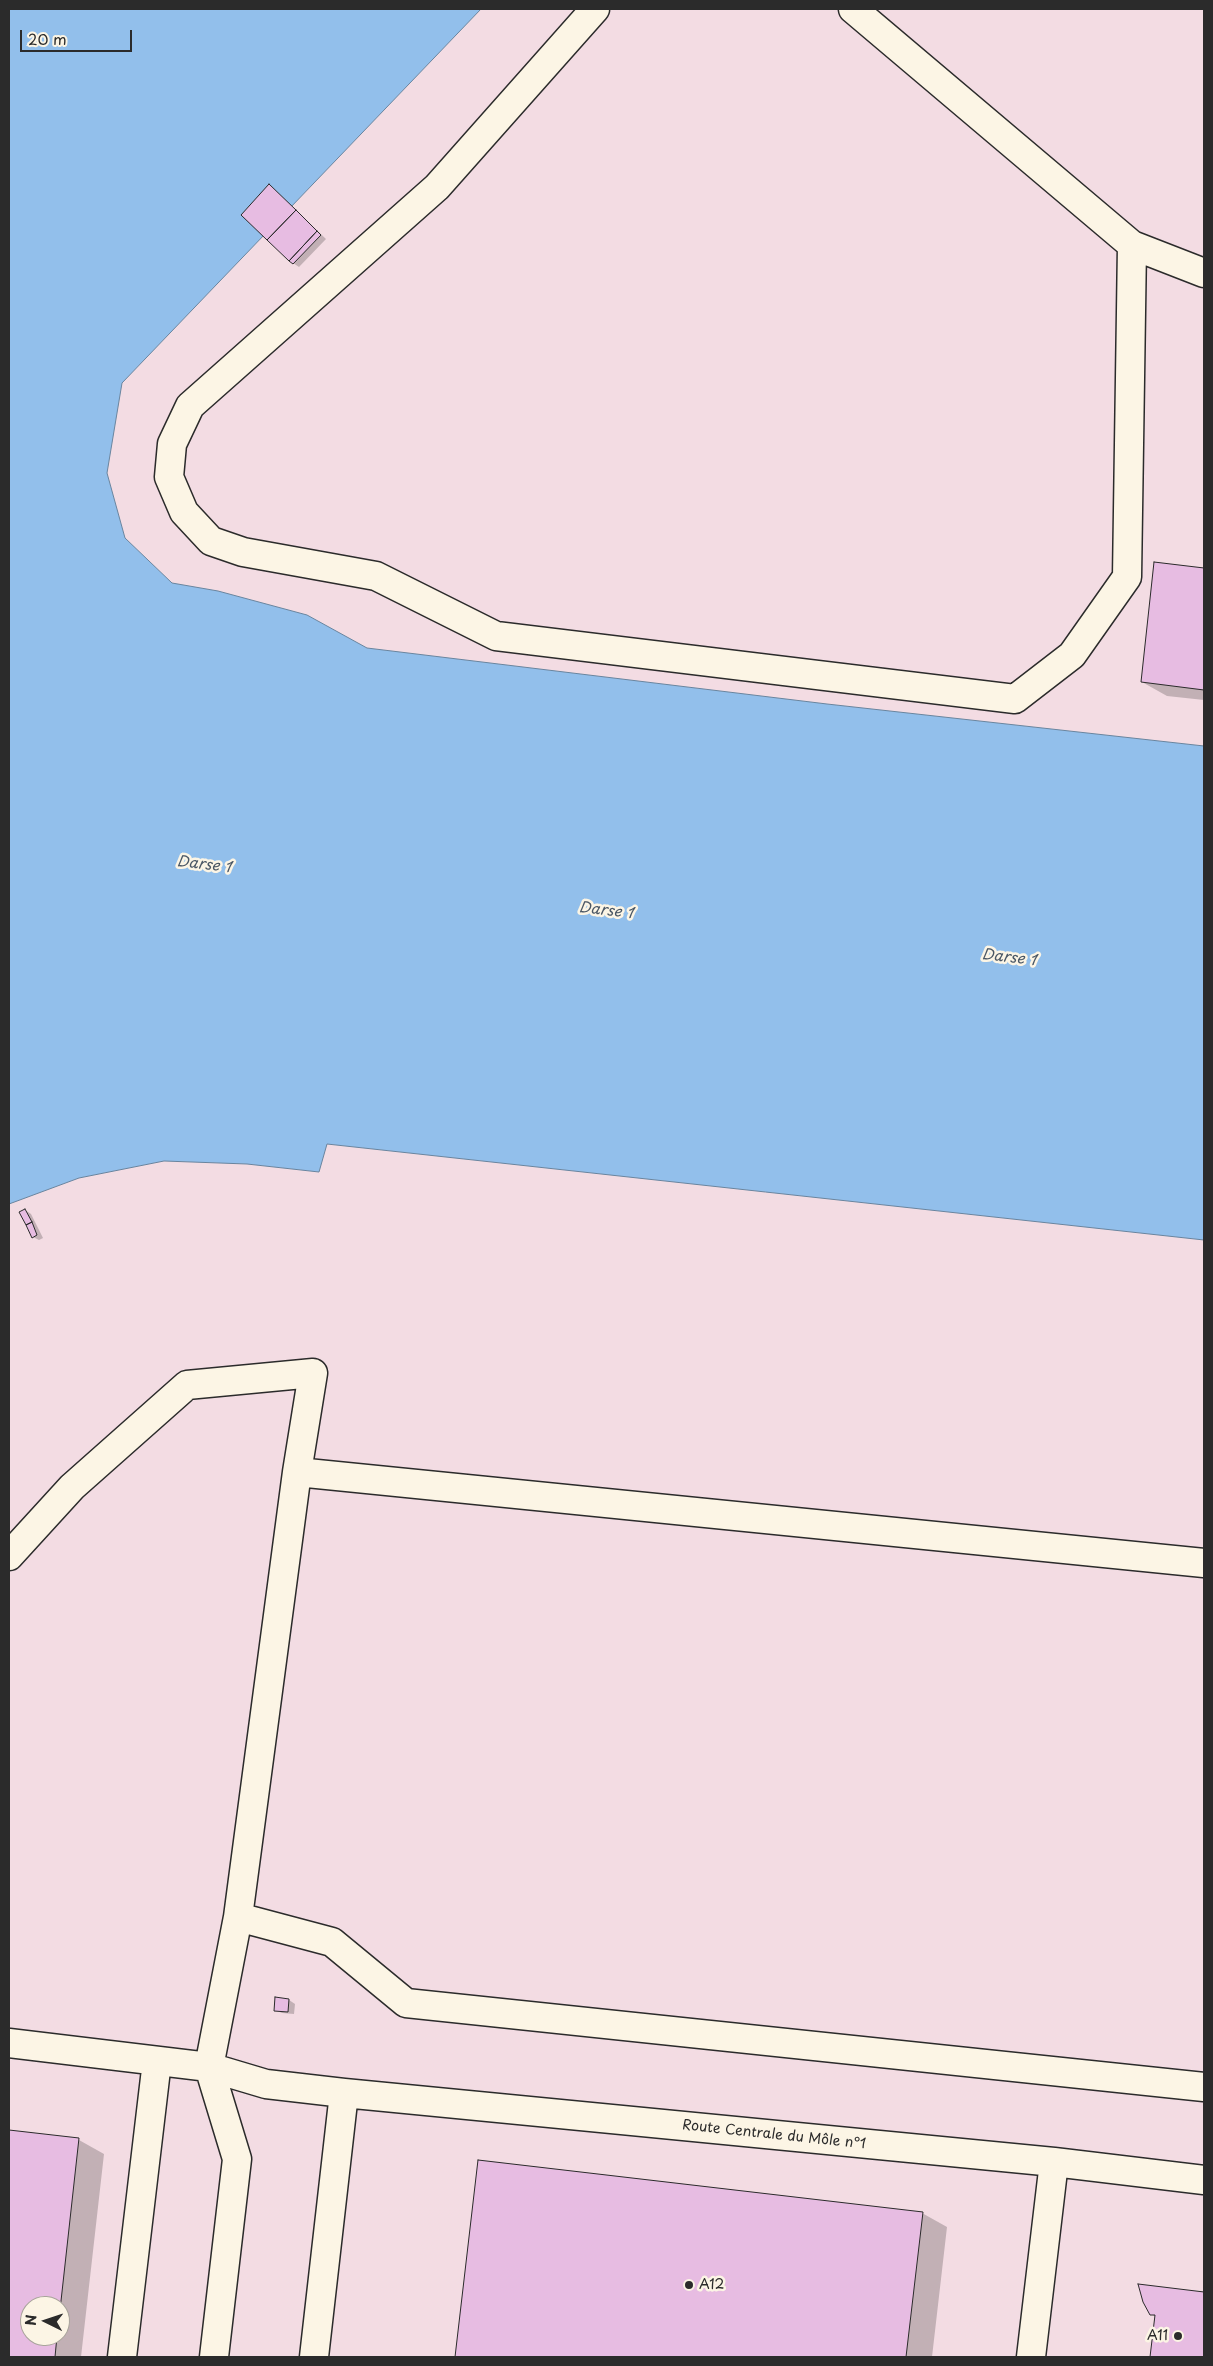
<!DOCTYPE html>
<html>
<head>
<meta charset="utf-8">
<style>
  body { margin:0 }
  #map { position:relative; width:1213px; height:2366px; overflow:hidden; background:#f8eae4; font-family:"Playpen Sans",sans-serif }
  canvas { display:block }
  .frame { position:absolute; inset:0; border:10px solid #2b2b2b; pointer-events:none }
  .north { position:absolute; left:20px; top:2296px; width:50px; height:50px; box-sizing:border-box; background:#fcf5e5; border:1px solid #a8a49b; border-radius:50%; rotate:274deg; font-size:14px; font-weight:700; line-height:20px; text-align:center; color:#2b2b2b }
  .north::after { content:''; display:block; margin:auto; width:18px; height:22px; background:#2b2b2b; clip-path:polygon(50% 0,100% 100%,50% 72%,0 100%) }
  .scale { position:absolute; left:20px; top:30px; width:112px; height:22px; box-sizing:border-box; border:2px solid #2b2b2b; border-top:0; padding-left:6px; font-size:15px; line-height:18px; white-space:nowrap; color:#2b2b2b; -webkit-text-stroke:4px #fcf5e5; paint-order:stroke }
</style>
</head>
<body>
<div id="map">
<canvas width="1213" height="2366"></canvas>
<div class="frame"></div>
<div class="north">N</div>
<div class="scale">20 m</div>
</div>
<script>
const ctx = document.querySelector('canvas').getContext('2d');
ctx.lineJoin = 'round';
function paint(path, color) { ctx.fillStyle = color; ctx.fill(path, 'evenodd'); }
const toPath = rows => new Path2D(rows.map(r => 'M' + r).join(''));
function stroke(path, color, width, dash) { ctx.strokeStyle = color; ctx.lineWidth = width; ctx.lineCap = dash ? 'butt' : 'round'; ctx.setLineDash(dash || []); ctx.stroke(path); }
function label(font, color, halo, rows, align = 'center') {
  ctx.font = font + ' "Playpen Sans",sans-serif'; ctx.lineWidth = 5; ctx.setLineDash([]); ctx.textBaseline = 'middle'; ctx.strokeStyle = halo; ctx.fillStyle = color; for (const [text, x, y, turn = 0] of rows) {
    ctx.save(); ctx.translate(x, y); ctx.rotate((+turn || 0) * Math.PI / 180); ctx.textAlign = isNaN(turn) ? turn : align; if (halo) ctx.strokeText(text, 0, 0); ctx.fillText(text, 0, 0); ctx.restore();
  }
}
paint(toPath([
  [481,9,1204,9,1204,746,827,704,367,648,307,615,218,591,172,583,125,538,107,473,122,383],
  [326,1144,1204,1240,1204,2357,9,2357,9,1204,79,1178,164,1161,247,1164,319,1172],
  [30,2306,60,2306,60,2336,30,2336]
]), '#f3dce3');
const water = toPath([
  [9,9,481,9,122,383,107,473,125,538,172,583,218,591,307,615,367,648,827,704,1204,746,1204,1240,327,1144,319,1172,247,1164,164,1161,79,1178,9,1204,9,9]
]);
paint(water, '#92bfeb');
stroke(water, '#69849e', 1);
paint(toPath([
  [270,186,326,239,299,267,293,263],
  [1155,564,1204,569,1204,700,1167,696,1142,682],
  [25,1210,31,1214,43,1238,39,1240,33,1237],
  [289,2000,295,2004,294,2014,282,2013,275,2010],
  [9,2132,79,2140,104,2154,81,2357,9,2357],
  [30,2306,60,2306,60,2336,30,2336],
  [479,2162,922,2213,947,2227,932,2357,457,2357],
  [1139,2285,1204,2293,1204,2357,1151,2357,1156,2317,1151,2314]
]), '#0003');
const building = toPath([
  [269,184,296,210,267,240,241,215,269,184],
  [296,210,317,231,289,261,267,240,296,210],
  [317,231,321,235,293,264,289,261,317,231],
  [1154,562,1204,568,1204,690,1141,682,1154,562],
  [25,1209,32,1222,26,1225,19,1212,25,1209],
  [32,1222,37,1235,32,1238,26,1225,32,1222],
  [275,1997,289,1999,288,2012,274,2011,275,1997],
  [9,2130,79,2138,60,2310,60,2306,30,2306,30,2336,57,2336,55,2357,9,2357,9,2130],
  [478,2160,923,2212,906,2357,455,2357,478,2160],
  [1138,2284,1204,2292,1204,2357,1150,2357,1155,2315,1150,2315,1143,2302,1138,2284]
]);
paint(building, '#e7bce2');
stroke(building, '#2b2b2b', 1);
const minor = toPath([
  [595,9,437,187,190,406,172,444,169,477,184,512,211,541,243,552,376,576,496,636,1015,699,1072,655,1127,577,1132,245],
  [853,9,1132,245,1204,273],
  [9,1556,72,1487,187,1385,313,1373,297,1472],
  [1204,1563,297,1472,238,1917,209,2067,266,2084,344,2093,1054,2162,1204,2180],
  [238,1917,332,1942,406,2003,1204,2087],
  [9,2043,209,2067,237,2159,214,2357],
  [122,2357,157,2061],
  [314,2357,344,2093],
  [1031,2357,1054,2162]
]);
stroke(minor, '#2b2b2b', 31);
stroke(minor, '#fcf5e5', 28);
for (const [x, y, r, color] of [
  [689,2285,5,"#2b2b2b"],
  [1178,2336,5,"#2b2b2b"]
]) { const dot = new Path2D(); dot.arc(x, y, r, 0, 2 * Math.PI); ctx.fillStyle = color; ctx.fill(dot); stroke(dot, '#fcf5e5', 2); }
label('14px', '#2b2b2b', '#fcf5e5', [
  ["Route Centrale du Môle n°1",774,2135,6]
]);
label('14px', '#2b2b2b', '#fcf5e5', [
  ["A12",699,2285],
  ["A11",1168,2336,"right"]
], 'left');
label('italic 15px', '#4a5765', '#fcf5e5', [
  ["Darse 1",204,865,7],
  ["Darse 1",606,911,7],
  ["Darse 1",1009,958,7]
]);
</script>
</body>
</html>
